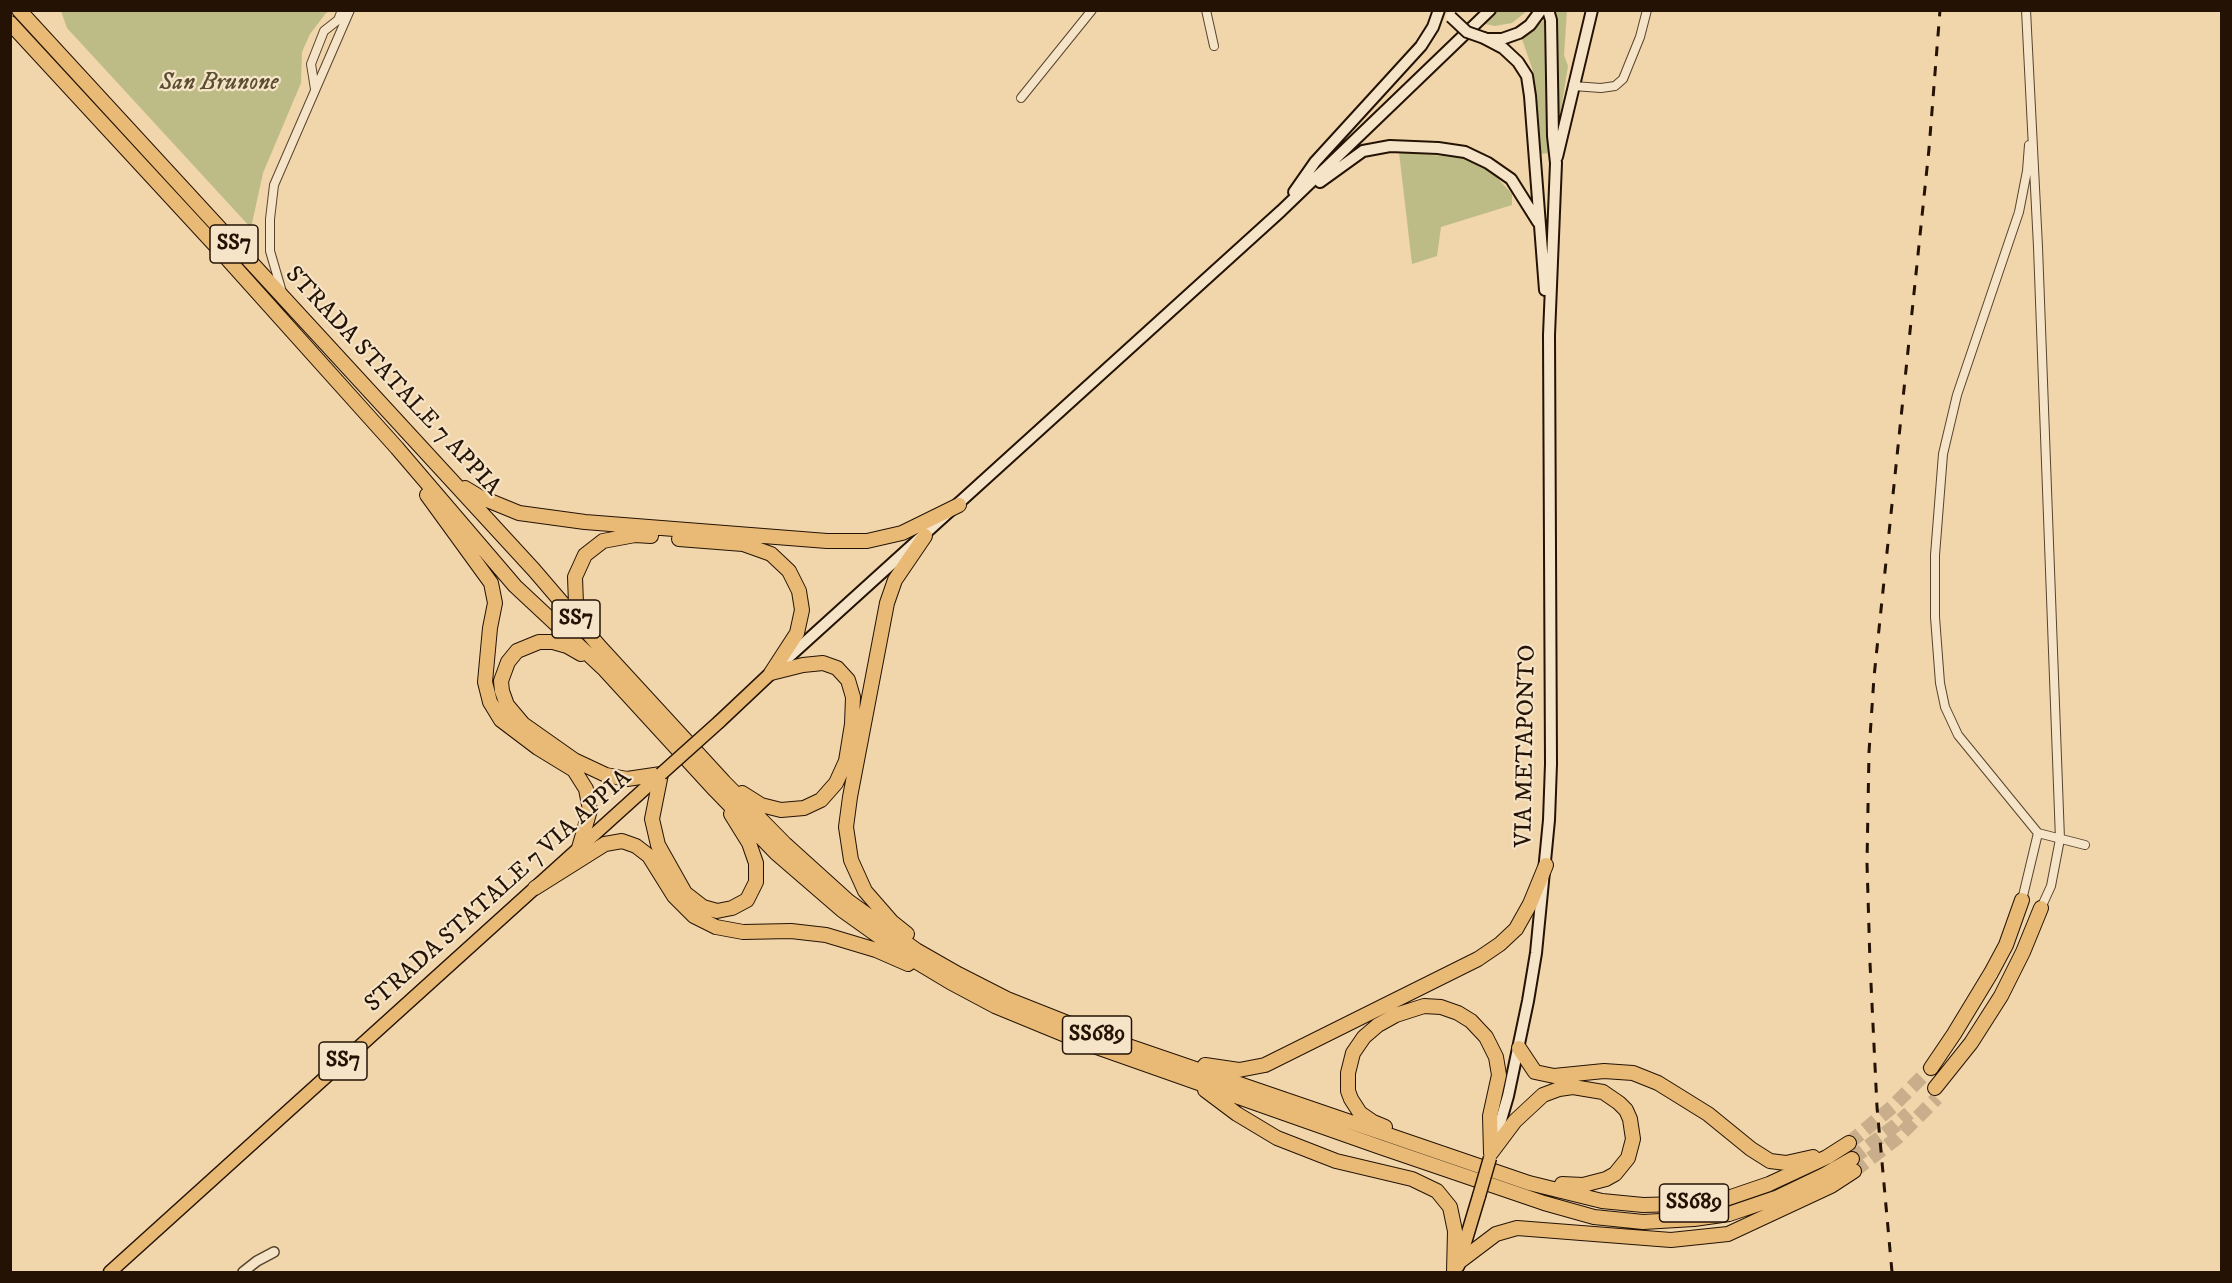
<!DOCTYPE html>
<html>
<head>
<meta charset="utf-8">
<style>
  body { margin:0 }
  #map { position:relative; width:2232px; height:1283px; overflow:hidden; background:#f1d5ab; font-family:"IM FELL DW Pica",serif }
  canvas { display:block }
  .frame { position:absolute; inset:0; border:12px solid #241304; pointer-events:none }
</style>
</head>
<body>
<div id="map">
<canvas width="2232" height="1283"></canvas>
<div class="frame"></div>
</div>
<script>
const ctx = document.querySelector('canvas').getContext('2d');
ctx.lineJoin = 'round';
function paint(path, color) { ctx.fillStyle = color; ctx.fill(path, 'evenodd'); }
const toPath = rows => new Path2D(rows.map(r => 'M' + r).join(''));
function stroke(path, color, width, dash) { ctx.strokeStyle = color; ctx.lineWidth = width; ctx.lineCap = dash ? 'butt' : 'round'; ctx.setLineDash(dash || []); ctx.stroke(path); }
function label(font, color, halo, rows, align = 'center') {
  ctx.font = font + ' "IM FELL DW Pica",serif'; ctx.lineWidth = 4.5; ctx.setLineDash([]); ctx.textBaseline = 'middle'; ctx.strokeStyle = halo; ctx.fillStyle = color; for (const [text, x, y, turn = 0] of rows) {
    ctx.save(); ctx.translate(x, y); ctx.rotate((+turn || 0) * Math.PI / 180); ctx.textAlign = isNaN(turn) ? turn : align; if (halo) ctx.strokeText(text, 0, 0); ctx.fillText(text, 0, 0); ctx.restore();
  }
}
paint(toPath([
  [61,11,331,11,326,13,310,34,302,52,301,83,263,173,251,228,67,28],
  [1498,11,1498,10,1527,11,1512,23,1495,26,1485,24],
  [1554,11,1567,11,1564,55,1568,66,1559,122],
  [1544,20,1549,153,1540,154,1533,71,1522,39],
  [1399,152,1465,158,1491,171,1512,194,1512,205,1441,227,1437,256,1412,264]
]), '#bebc86');
stroke(toPath([
  [1849,1143,1892,1107,1931,1068],
  [1852,1159,1896,1125,1909,1113],
  [1854,1171,1897,1138,1937,1098]
]), '#c8ae8a', 14, [14, 7]);
const minor = toPath([
  [1206,10,1214,46],
  [2026,10,2038,247,2060,839,2051,886,2041,908],
  [1573,86,1601,88,1615,86,1623,79,1640,37,1647,10],
  [315,89,311,64,324,31,338,20,342,10],
  [1021,98,1092,10],
  [2029,145,2027,171,2019,212,1957,395,1943,454,1935,555,1935,617,1940,683,1945,707,1958,735,2038,833,2085,845],
  [282,292,270,251,270,219,274,185,350,10],
  [2022,900,2038,833]
]);
const tertiary = toPath([
  [243,1272,257,1261,274,1252]
]);
const secondary = toPath([
  [1484,38,1503,48,1518,62,1527,76,1530,96,1545,290],
  [1488,39,1502,39,1519,33,1530,25,1541,10],
  [1557,157,1592,10],
  [1320,182,1363,151,1390,146,1438,148,1465,152,1488,163,1511,179,1538,222],
  [1294,192,1315,162,1421,46,1433,27,1439,10],
  [780,665,1281,211,1490,10],
  [1494,1144,1508,1096,1528,1001,1536,953,1549,820,1551,764,1549,335,1556,163,1553,136,1551,20,1548,10]
]);
const primary = toPath([
  [719,722,771,673],
  [1458,1266,1479,1196],
  [110,1272,661,774]
]);
const trunk = toPath([
  [19,10,534,570,600,647,724,782,785,844,848,901,916,950,958,974,1007,999,1108,1039,1529,1183,1602,1201,1643,1205,1680,1204,1725,1199,1769,1184,1827,1157,1849,1143],
  [10,23,214,244,397,448,515,586,605,670,715,790,776,853,842,910,905,955,950,982,995,1006,1085,1043,1380,1147,1544,1203,1594,1217,1643,1222,1694,1219,1729,1214,1776,1198,1824,1175,1852,1159],
  [465,488,480,497,519,513,585,522,827,541,867,541,902,533,959,505],
  [427,495,491,583,495,603,490,628,485,682,490,702,501,720,538,748,574,770,586,789,590,810,579,848],
  [679,539,743,544,771,554,789,571,799,591,802,610,797,633,771,673],
  [584,619,576,604,575,577,585,555,603,541,635,535,651,536],
  [581,654,567,646,553,642,539,642,517,651,508,662,501,681,502,691,507,705,523,724,574,760,606,775,627,779,661,774,652,819,658,845,685,893,703,907,717,911,732,908,747,900,756,882,756,863,749,843,731,814],
  [742,793,761,805,781,810,804,808,821,800,836,783,846,761,852,724,853,697,848,680,837,668,823,663,803,665,771,673],
  [535,888,605,844,622,841,636,846,649,856,674,896,694,916,716,927,743,932,791,931,826,935,876,950,908,964],
  [907,934,892,922,865,891,851,860,846,827,850,797,887,603,895,580,925,536],
  [1519,1048,1535,1072,1554,1076,1604,1071,1633,1073,1658,1083,1708,1114,1751,1149,1770,1161,1786,1163,1813,1157],
  [1205,1065,1239,1070,1265,1065,1478,959,1500,944,1516,929,1530,904,1546,865],
  [1931,1068,1954,1034,1991,973,2006,945,2022,900],
  [1935,1088,1971,1043,2001,996,2023,952,2041,908],
  [1205,1090,1237,1114,1277,1138,1336,1161,1412,1179,1437,1191,1450,1207,1455,1231,1454,1272],
  [1385,1127,1373,1122,1360,1113,1351,1099,1348,1091,1348,1073,1353,1053,1364,1037,1378,1025,1396,1015,1424,1006,1441,1007,1458,1013,1471,1021,1486,1037,1496,1057,1499,1075,1490,1116,1491,1153],
  [1491,1153,1515,1121,1543,1095,1559,1089,1573,1087,1603,1092,1619,1103,1626,1110,1630,1119,1633,1139,1628,1158,1615,1174,1606,1179,1583,1185,1562,1184],
  [1459,1262,1496,1234,1517,1228,1671,1240,1728,1234,1831,1186,1854,1171]
]);
stroke(minor, '#57442e', 10);
stroke(tertiary, '#57442e', 12);
stroke(secondary, '#241304', 14);
stroke(primary, '#241304', 15);
stroke(trunk, '#241304', 16);
stroke(minor, '#f6e4c8', 8);
stroke(tertiary, '#f6e4c8', 9);
stroke(secondary, '#f6e4c8', 10);
stroke(primary, '#e8ba76', 12);
stroke(trunk, '#e8ba76', 14);
stroke(toPath([
  [1892,1272,1877,1107,1870,963,1867,863,1869,752,1874,677,1929,149,1940,10]
]), '#241304', 3, [10, 10]);
const secondaryBridge = toPath([
  [1451,17,1467,32,1484,38]
]);
const primaryBridge = toPath([
  [661,774,719,722],
  [1479,1196,1490,1158]
]);
stroke(secondaryBridge, '#241304', 14, []);
stroke(primaryBridge, '#241304', 15, []);
stroke(secondaryBridge, '#f6e4c8', 10);
stroke(primaryBridge, '#e8ba76', 12);
for (const [x, y, w] of [
  [234,244,48],
  [576,619,48],
  [1097,1035,69],
  [343,1061,48],
  [1694,1203,69]
]) { const box = new Path2D(); box.roundRect(x - w / 2, y - 19, w, 38, 4.5); ctx.fillStyle = '#f6e4c8'; ctx.fill(box); stroke(box, '#241304', 1.5); }
label('bold 22px', '#241304', null, [
  ["SS7",234,244],
  ["SS7",576,619],
  ["SS689",1097,1035],
  ["SS7",343,1061],
  ["SS689",1694,1203]
]);
label('italic 24px', '#5a4e32', '#f6e4c8', [
  ["San Brunone",219,84]
]);
label('24px', '#241304', '#f6e4c8', [
  ["STRADA STATALE 7 APPIA",392,382,47],
  ["VIA METAPONTO",1527,746,-89],
  ["STRADA STATALE 7 VIA APPIA",499,892,-42]
]);
</script>
</body>
</html>
